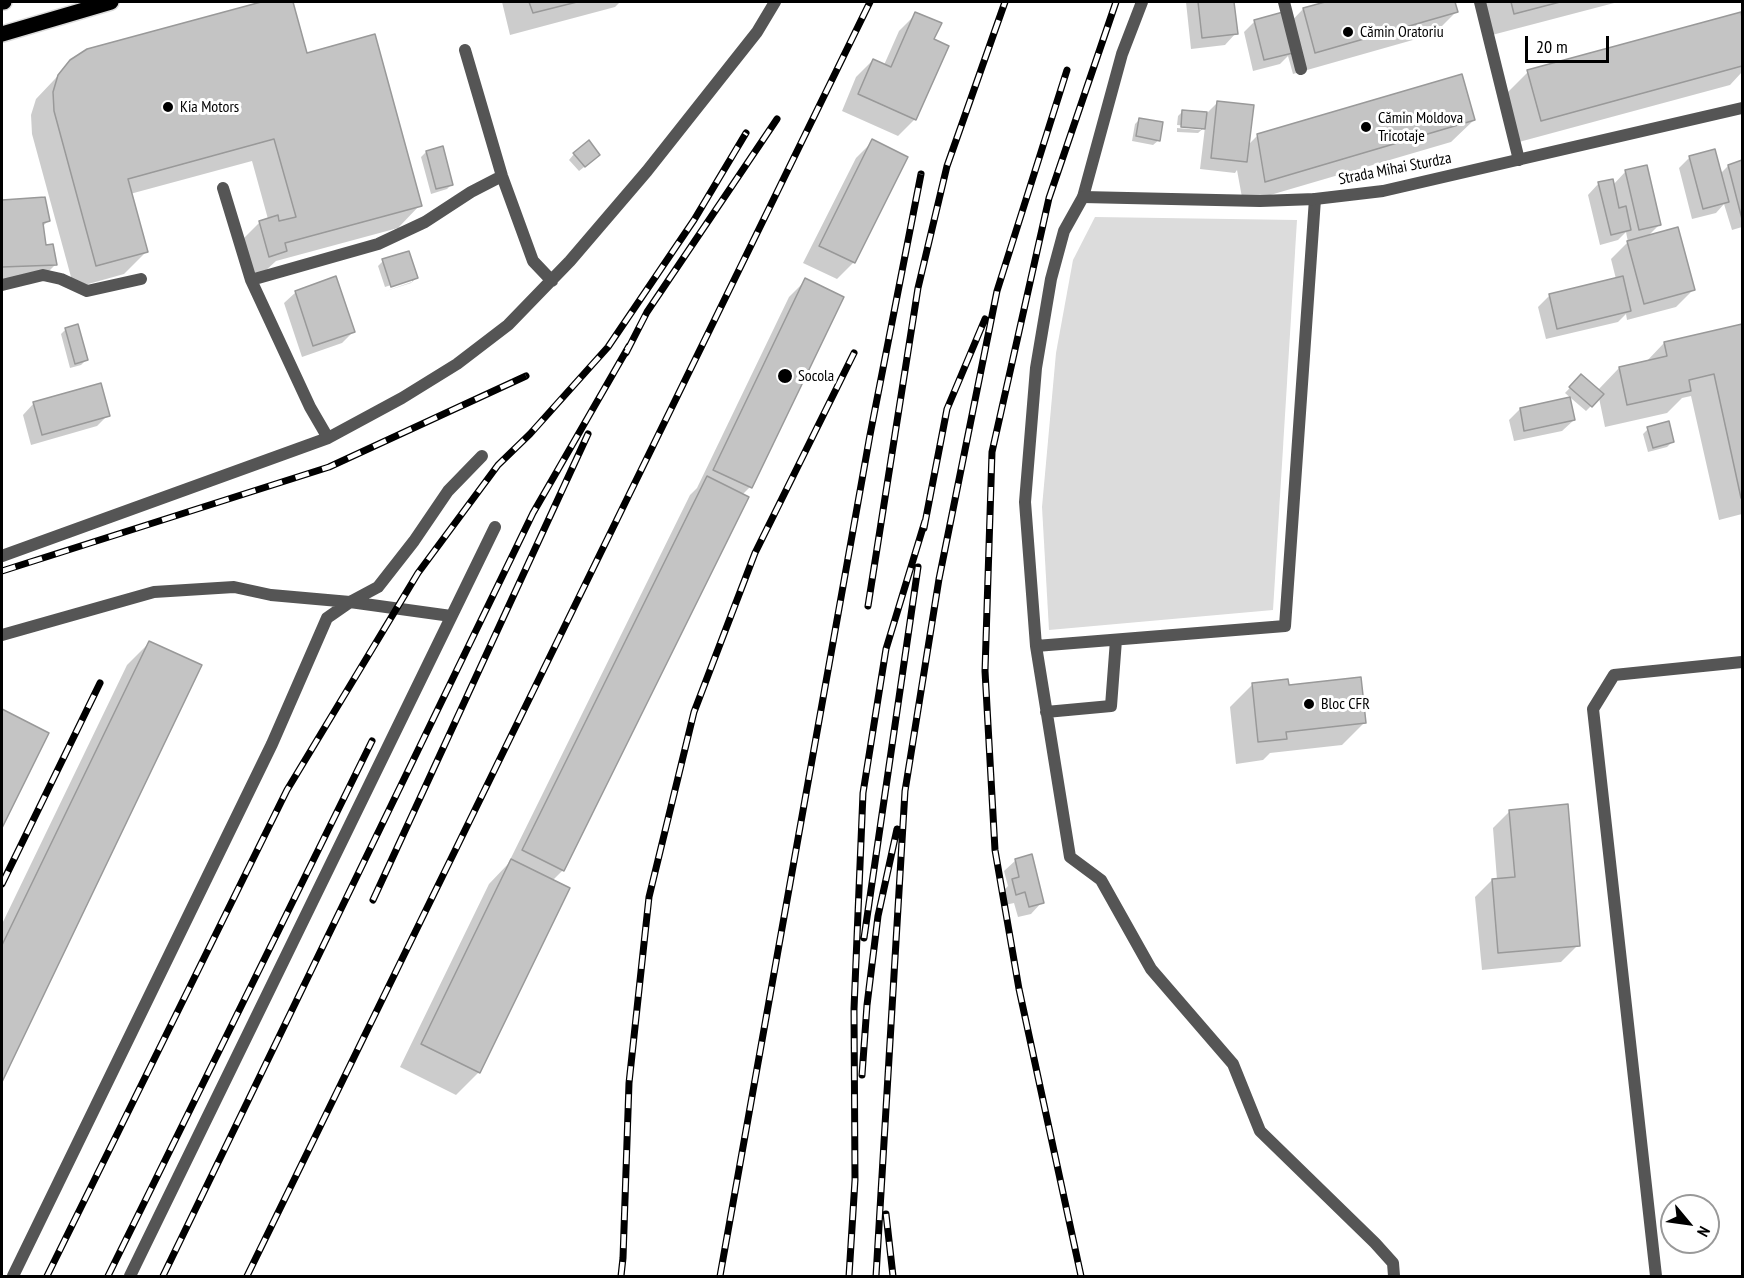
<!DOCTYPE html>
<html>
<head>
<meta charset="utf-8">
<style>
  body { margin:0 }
  #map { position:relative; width:1744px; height:1278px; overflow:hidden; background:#fff; font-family:"PT Sans Narrow",sans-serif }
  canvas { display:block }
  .frame { position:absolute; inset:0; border:3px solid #000; pointer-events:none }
  .north { position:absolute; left:1660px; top:1194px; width:60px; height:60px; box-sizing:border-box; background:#fff; border:2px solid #999; border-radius:50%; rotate:119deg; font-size:16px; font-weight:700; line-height:24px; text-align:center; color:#000 }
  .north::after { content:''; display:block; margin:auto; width:21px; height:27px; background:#000; clip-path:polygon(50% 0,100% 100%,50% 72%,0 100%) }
  .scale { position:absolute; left:1525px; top:36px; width:84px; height:27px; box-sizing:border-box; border:3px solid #000; border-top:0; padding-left:8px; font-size:18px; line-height:21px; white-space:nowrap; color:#000; -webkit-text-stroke:4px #fff; paint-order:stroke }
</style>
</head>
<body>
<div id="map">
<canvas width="1744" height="1278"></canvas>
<div class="frame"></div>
<div class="north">N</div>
<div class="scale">20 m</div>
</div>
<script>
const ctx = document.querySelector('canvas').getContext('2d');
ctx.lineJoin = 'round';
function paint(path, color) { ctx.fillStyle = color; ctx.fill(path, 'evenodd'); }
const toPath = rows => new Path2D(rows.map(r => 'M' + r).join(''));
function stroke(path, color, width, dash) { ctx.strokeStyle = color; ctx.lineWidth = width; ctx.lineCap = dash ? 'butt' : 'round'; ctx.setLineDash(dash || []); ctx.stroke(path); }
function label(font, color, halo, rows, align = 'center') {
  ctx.font = font + ' "PT Sans Narrow",sans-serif'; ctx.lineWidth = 6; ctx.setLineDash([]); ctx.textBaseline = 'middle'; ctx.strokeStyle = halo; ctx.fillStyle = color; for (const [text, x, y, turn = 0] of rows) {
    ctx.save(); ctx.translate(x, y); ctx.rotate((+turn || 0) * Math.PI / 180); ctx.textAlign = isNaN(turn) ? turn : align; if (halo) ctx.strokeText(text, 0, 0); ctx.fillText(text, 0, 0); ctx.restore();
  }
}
paint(toPath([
  [1095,217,1297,220,1273,610,1049,630,1042,507,1056,353,1073,260]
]), '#dcdcdc');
paint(toPath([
  [267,2,292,2,306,55,420,205,398,228,276,261,263,273,247,278,237,245,260,222,268,219,252,161,130,194,146,252,124,274,74,288,32,134,31,115,36,99,71,62,88,51],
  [502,2,620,2,615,7,510,35],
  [1186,2,1233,2,1236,33,1225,45,1191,49],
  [1331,2,1454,2,1456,12,1434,34,1293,74,1288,56,1280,64,1253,71,1244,32,1255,21,1285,28,1303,9],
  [1483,2,1618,2,1492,35],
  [916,14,933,40,915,119,898,136,842,111,856,77,873,60,884,65,899,31],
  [1740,14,1742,24,1742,72,1730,85,1519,142,1506,94,1528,72],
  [1218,102,1248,145,1258,135,1474,120,1451,142,1243,203,1237,170,1235,173,1200,169,1205,127,1198,133,1177,132,1177,128,1201,130,1201,127,1177,125,1178,116,1183,111,1207,113],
  [1140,119,1159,140,1153,145,1132,141,1135,124],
  [873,141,854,262,837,279,803,263,856,158],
  [426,152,452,184,447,189,431,194,421,157],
  [574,154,593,160,579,171,569,160],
  [1690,157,1720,174,1728,166,1742,162,1742,227,1732,230,1724,204,1716,213,1692,219,1679,168],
  [1626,171,1660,224,1647,237,1693,290,1676,307,1627,320,1626,314,1618,322,1546,339,1538,307,1550,295,1616,279,1611,259,1628,242,1626,232,1618,240,1600,245,1588,195,1599,183,1613,185],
  [44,199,48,221,42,227,45,247,55,265,38,282,2,283,2,201],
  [383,261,416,278,411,283,386,291,412,282,412,278,385,287,378,266],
  [806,280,750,487,742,495,563,870,552,881,479,1072,456,1095,400,1067,489,884,508,864,690,495,697,488,789,297],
  [296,292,353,332,342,343,302,357,284,303],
  [1742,325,1742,514,1719,520,1691,396,1682,398,1667,413,1605,427,1599,398,1586,411,1565,393,1581,376,1598,390,1619,368,1645,363,1664,343],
  [66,329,86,360,81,365,70,368,61,334],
  [34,403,108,415,97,426,31,445,23,415],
  [1520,409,1574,420,1562,431,1514,441,1509,420],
  [1648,429,1673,441,1667,447,1648,452,1643,434],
  [149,643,200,665,2,1078,2,924,127,665],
  [1252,685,1287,687,1365,722,1342,745,1270,753,1263,760,1236,764,1230,707],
  [2,711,46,733,2,824],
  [1510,811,1578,945,1561,962,1482,970,1475,897,1492,880,1497,880,1493,828],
  [1016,860,1042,902,1031,914,1018,917,1014,903,1005,905,1002,892,1008,886,1004,871]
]), '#0003');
const building = toPath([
  [261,2,293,2,307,53,375,34,422,206,285,243,287,251,269,257,259,221,278,215,279,221,296,217,274,139,128,179,148,252,96,266,54,111,53,92,58,75,70,60,87,49,261,2],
  [529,2,577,2,533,13,529,2],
  [1198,2,1234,2,1238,34,1202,38,1198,2],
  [1325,2,1455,2,1458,12,1315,53,1303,8,1325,2],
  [1511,2,1560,2,1514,14,1511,2],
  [915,12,942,23,934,39,949,46,916,120,858,94,873,59,891,67,915,12],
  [1283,12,1293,53,1264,60,1254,20,1283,12],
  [1741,12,1742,18,1742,66,1541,121,1527,70,1741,12],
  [1462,74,1475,120,1265,182,1257,134,1462,74],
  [1217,101,1254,105,1247,162,1211,158,1217,101],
  [1182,110,1207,112,1205,129,1181,127,1182,110],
  [1139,118,1163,122,1160,141,1136,136,1139,118],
  [872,139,908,157,855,263,819,246,872,139],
  [589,140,600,155,585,167,573,153,589,140],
  [443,146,453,185,436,189,426,151,443,146],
  [1715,149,1729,202,1703,209,1689,156,1715,149],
  [1742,160,1742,219,1728,165,1742,160],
  [1647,165,1661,225,1639,230,1625,170,1647,165],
  [1613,179,1619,208,1626,206,1631,230,1611,235,1598,182,1613,179],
  [45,197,50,221,43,223,46,245,53,244,57,265,2,267,2,200,45,197],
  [1678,227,1695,290,1644,304,1627,241,1678,227],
  [409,251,418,278,391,287,382,259,409,251],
  [336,276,355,332,313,346,295,291,336,276],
  [1623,276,1631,311,1557,329,1549,294,1623,276],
  [805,278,844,297,752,488,713,470,805,278],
  [78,324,88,360,75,364,65,328,78,324],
  [1742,324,1742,498,1741,498,1714,374,1689,380,1691,391,1627,405,1619,367,1667,356,1664,342,1742,324],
  [1581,374,1604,394,1592,407,1569,387,1581,374],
  [101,383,110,416,42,435,33,402,101,383],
  [1570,397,1575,420,1524,431,1520,408,1570,397],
  [1669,421,1674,442,1653,448,1647,427,1669,421],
  [707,476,749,497,564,871,522,850,707,476],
  [149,641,202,665,2,1082,2,945,149,641],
  [1361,677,1366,723,1286,732,1287,739,1258,742,1252,683,1288,679,1289,685,1361,677],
  [2,709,49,733,2,828,2,709],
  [1568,804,1580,946,1498,953,1492,879,1515,877,1509,810,1568,804],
  [1032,854,1044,903,1029,907,1025,892,1016,895,1012,879,1019,877,1015,859,1032,854],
  [511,859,570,888,480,1073,421,1044,511,859]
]);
paint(building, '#c4c4c4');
stroke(building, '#999', 1.5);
const primary = toPath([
  [2,2,4,2],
  [2,34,111,2]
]);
stroke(primary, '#dbdbdb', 18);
stroke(toPath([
  [1142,2,1122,54,1083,197,1064,231,1051,279,1036,368,1025,502,1036,646,1070,857,1101,880,1151,969,1233,1064,1260,1131,1375,1243,1393,1263,1394,1276],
  [1284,2,1301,69],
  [1480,2,1519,160],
  [465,50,502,176,533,261,552,281],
  [223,188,251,280,310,407,328,438],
  [251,280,378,244,425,222,471,192,502,176],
  [2,285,43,275,61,279,87,291,141,279],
  [2,556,328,438,402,398,457,364,508,325,570,261,647,171,757,32,775,2],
  [2,635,154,592,234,587,271,595,350,602,451,616],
  [1036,646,1285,626,1315,199],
  [1046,712,1111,706,1116,640],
  [13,1276,272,744,327,618,350,602,378,587,414,541,448,491,482,456],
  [130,1276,495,527],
  [1656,1276,1593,709,1614,675,1742,662]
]), '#555', 12);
stroke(toPath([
  [1083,197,1260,201,1315,199,1383,191,1742,108]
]), '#555', 12);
stroke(primary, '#000', 15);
const rail = toPath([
  [626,353,647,312,777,119],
  [924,528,947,409,985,319],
  [2,571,329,467,526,376],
  [868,606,918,288,947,166,1005,2],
  [2,884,100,683],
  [373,900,588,434],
  [864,938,918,567],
  [862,1075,867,1005,878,916,897,829],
  [886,1214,893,1276],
  [47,1276,287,790,418,573,498,465,530,434,608,347,694,220,746,133],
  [108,1276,372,741],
  [163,1276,533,513,629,346],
  [247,1276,870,2],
  [621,1276,623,1258,629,1083,649,897,694,712,755,553,854,353],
  [720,1276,870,435,921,174],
  [849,1276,855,1180,854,1009,863,793,886,649,925,521],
  [876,1276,905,791,939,579,997,291,1067,70],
  [1081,1276,1019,989,995,850,985,671,992,452,1049,198,1116,2]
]);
stroke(rail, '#000', 7);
stroke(rail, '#fff', 4.5, [14]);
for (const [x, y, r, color] of [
  [1348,32,6,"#000"],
  [168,107,6,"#000"],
  [1366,127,6,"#000"],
  [785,376,8,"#000"],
  [1309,704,6,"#000"]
]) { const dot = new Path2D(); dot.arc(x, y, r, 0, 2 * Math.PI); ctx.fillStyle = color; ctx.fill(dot); stroke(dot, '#fff', 2); }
label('16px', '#000', '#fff', [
  ["Cămin Oratoriu",1360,32],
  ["Kia Motors",180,107],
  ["Cămin Moldova",1378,118],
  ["Tricotaje",1378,136],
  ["Socola",798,376],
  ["Bloc CFR",1321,704]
], 'left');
label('16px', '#000', '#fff', [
  ["Strada Mihai Sturdza",1395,169,-11]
]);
</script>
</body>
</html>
